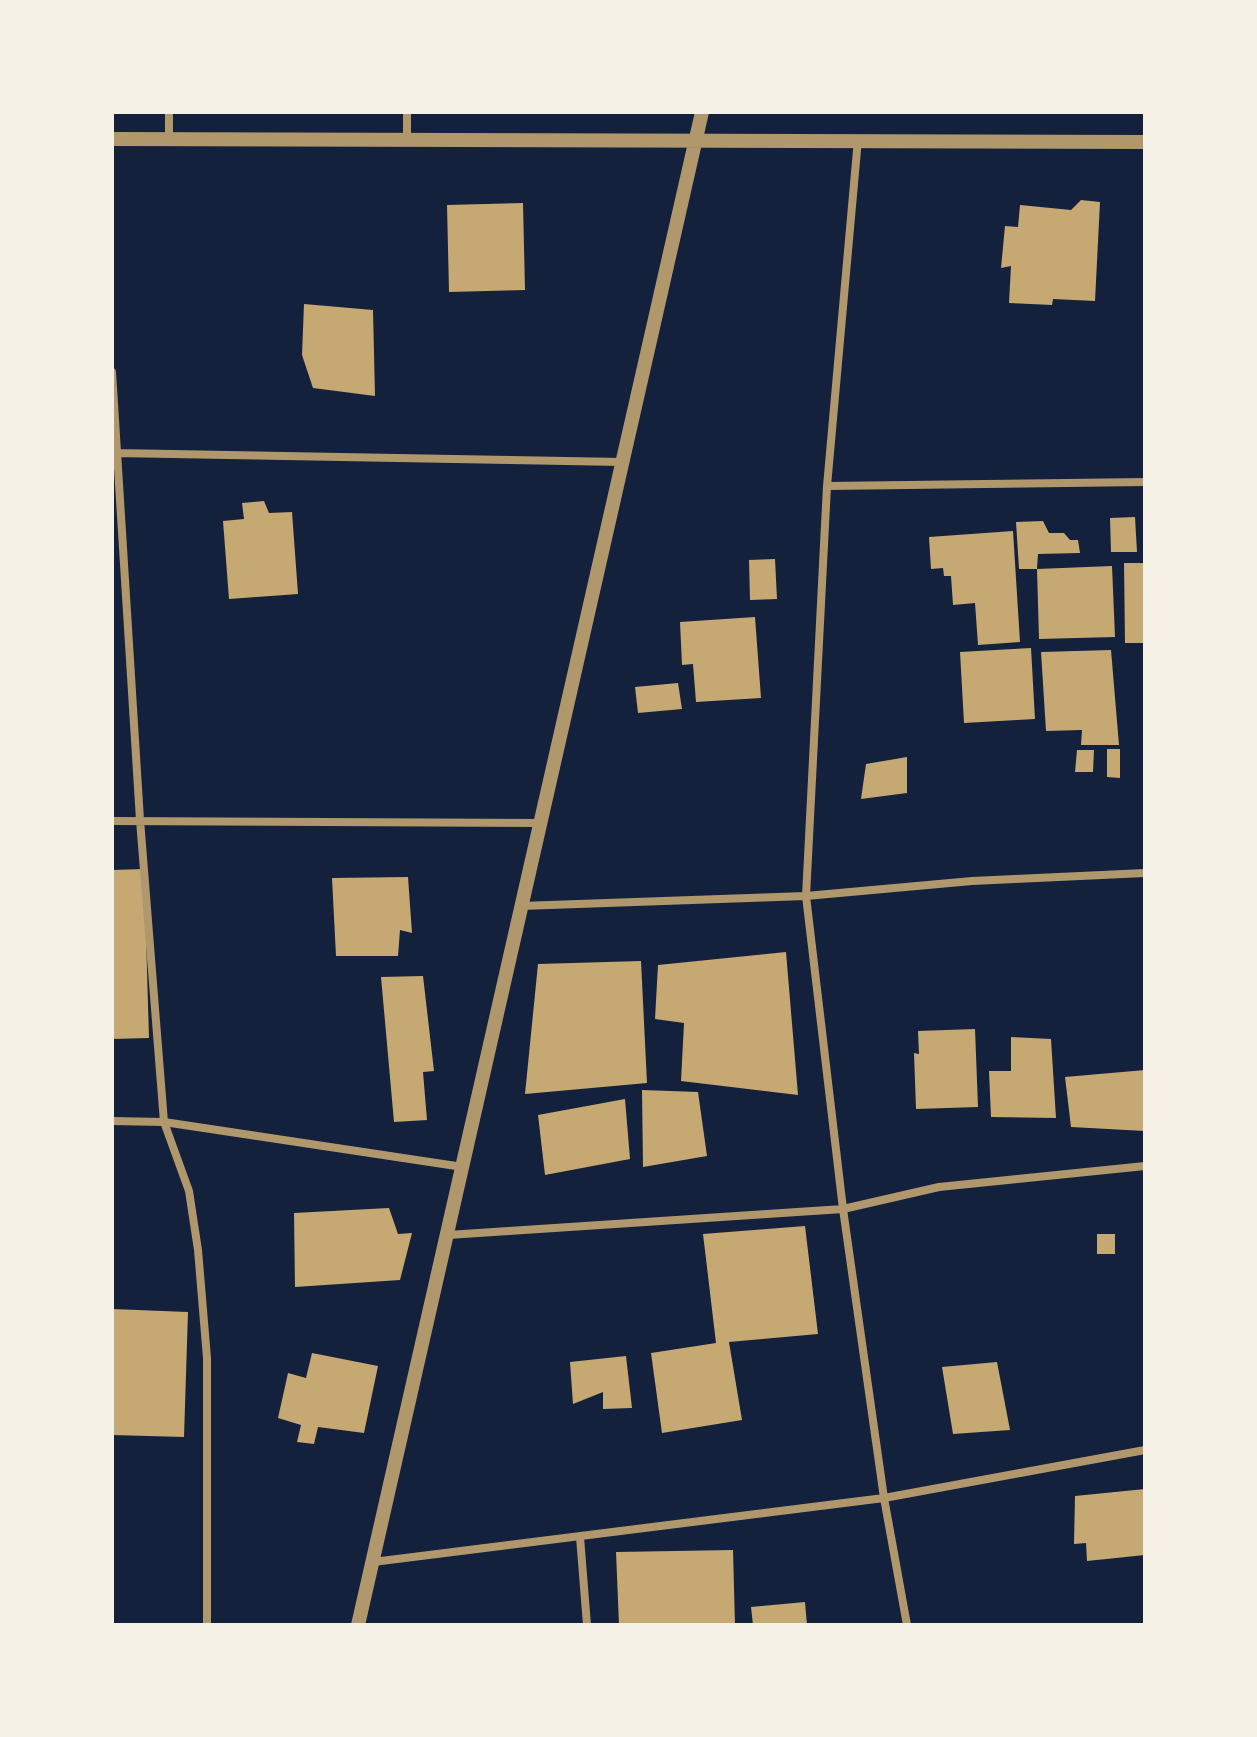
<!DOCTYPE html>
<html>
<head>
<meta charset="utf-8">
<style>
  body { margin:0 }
  #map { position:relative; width:1257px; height:1737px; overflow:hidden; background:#14213d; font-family:"Fira Sans",sans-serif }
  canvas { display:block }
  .frame { position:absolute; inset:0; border:114px solid #f6f1e7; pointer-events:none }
</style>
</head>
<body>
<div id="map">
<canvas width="1257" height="1737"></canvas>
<div class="frame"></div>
</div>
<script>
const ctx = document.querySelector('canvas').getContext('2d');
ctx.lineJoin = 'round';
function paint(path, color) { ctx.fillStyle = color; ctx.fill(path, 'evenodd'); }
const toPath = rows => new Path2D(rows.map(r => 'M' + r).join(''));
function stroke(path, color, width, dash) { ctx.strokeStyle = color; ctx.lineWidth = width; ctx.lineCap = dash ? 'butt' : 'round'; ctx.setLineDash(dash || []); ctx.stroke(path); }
paint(toPath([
  [1081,200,1100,202,1095,301,1053,299,1052,305,1009,303,1011,266,1001,268,1005,226,1018,227,1020,205,1071,210],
  [523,203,525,290,449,292,447,205],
  [304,304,373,310,375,396,313,388,302,355],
  [264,501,269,513,292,512,298,594,229,599,223,521,244,519,242,503],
  [1135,517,1137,552,1111,552,1110,518],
  [1043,521,1049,533,1064,533,1070,540,1078,540,1080,553,1038,554,1037,569,1019,569,1016,522],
  [1013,531,1020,642,978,645,975,603,953,605,951,576,944,576,943,568,931,569,929,537],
  [775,559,777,599,750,600,749,560],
  [1124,563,1145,563,1145,643,1125,643],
  [1112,566,1115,637,1039,639,1037,569],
  [755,617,761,698,696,702,693,664,682,665,680,622],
  [1031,648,1035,719,964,723,960,652],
  [1111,650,1119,745,1081,745,1082,730,1046,731,1041,652],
  [678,683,682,709,638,713,635,687],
  [1107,749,1120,749,1120,778,1107,777],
  [1077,750,1094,750,1093,772,1075,772],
  [907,757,907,793,861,799,866,764],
  [144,869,149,1038,112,1039,112,870],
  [408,877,412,933,400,930,398,956,336,956,332,878],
  [786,952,798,1095,681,1081,684,1023,655,1019,658,965],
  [641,961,647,1083,525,1094,538,964],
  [423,976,434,1071,423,1072,427,1120,394,1122,381,977],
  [975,1029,978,1107,916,1109,914,1053,919,1054,918,1031],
  [1011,1037,1051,1039,1056,1118,991,1117,989,1071,1011,1071],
  [1145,1070,1145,1131,1071,1127,1065,1077],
  [642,1090,698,1092,707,1156,643,1167],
  [625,1099,630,1159,545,1175,538,1115],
  [389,1208,398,1234,412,1233,400,1280,295,1287,294,1213],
  [805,1226,818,1334,729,1342,742,1420,662,1433,651,1353,716,1343,703,1234],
  [1097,1234,1115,1234,1115,1254,1097,1254],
  [112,1309,188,1312,184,1437,112,1435],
  [312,1353,378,1366,364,1433,318,1427,314,1444,297,1442,301,1425,278,1418,288,1373,306,1378],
  [626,1356,632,1408,603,1409,603,1392,573,1404,570,1362],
  [997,1362,1010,1430,953,1434,942,1367],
  [1145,1489,1145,1555,1087,1561,1086,1543,1074,1544,1075,1496],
  [733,1550,735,1625,619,1625,616,1552],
  [805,1602,807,1625,753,1625,751,1607]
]), '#c6a872');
stroke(toPath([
  [169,139,169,112],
  [407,139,407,112],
  [858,139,827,486,806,896,843,1209,884,1498,907,1625],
  [112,372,140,820,164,1122,189,1191,198,1250,207,1358,207,1625],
  [116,453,622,462],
  [827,486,1145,482],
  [112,821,539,823],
  [521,906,806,896,972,881,1145,873],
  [112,1121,164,1122,463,1167],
  [448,1235,843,1209,939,1187,1145,1166],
  [580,1537,587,1625],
  [373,1562,884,1498,1145,1450]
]), '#b1986c', 8);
stroke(toPath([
  [112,139,1145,142],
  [358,1625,702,112]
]), '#b1986c', 14);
</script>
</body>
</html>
